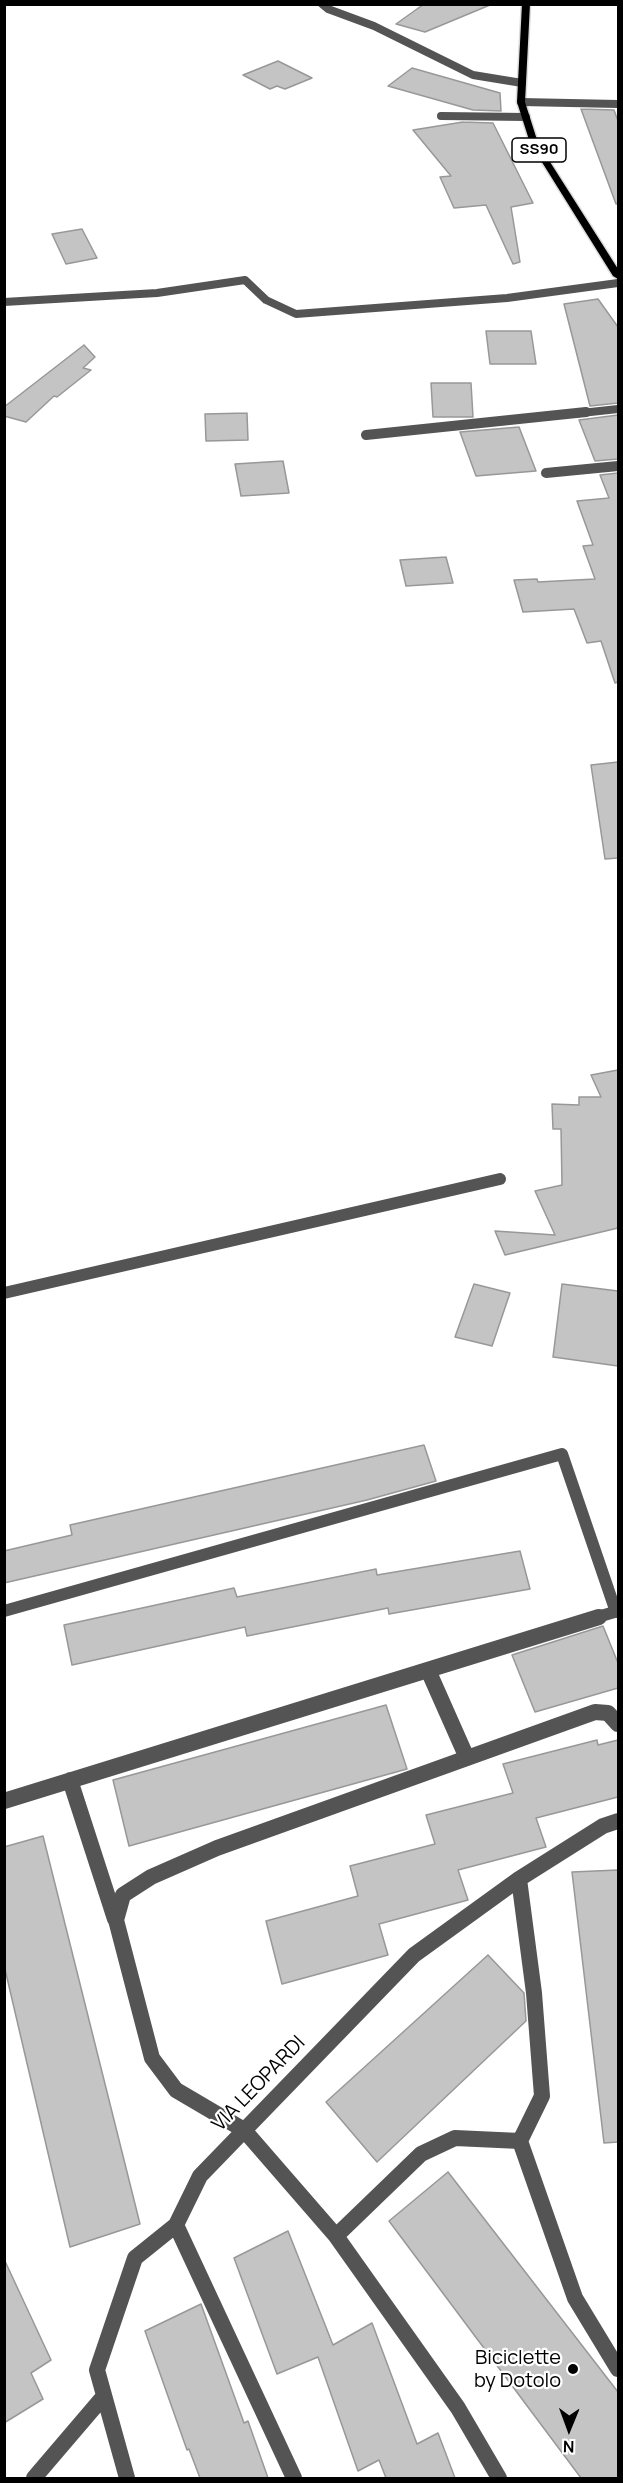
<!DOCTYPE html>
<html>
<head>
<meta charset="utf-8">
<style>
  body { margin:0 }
  #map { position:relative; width:623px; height:2483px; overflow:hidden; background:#fff; font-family:Manrope,sans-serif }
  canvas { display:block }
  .frame { position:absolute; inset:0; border:6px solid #000; pointer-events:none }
  .north { position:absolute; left:539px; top:2399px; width:60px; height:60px; -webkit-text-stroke:4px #fff; paint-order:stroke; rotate:181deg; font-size:16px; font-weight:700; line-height:24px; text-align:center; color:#000 }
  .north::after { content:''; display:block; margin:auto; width:21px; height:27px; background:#000; clip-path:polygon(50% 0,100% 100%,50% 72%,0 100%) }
</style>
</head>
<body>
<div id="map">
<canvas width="623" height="2483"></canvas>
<div class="frame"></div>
<div class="north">N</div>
</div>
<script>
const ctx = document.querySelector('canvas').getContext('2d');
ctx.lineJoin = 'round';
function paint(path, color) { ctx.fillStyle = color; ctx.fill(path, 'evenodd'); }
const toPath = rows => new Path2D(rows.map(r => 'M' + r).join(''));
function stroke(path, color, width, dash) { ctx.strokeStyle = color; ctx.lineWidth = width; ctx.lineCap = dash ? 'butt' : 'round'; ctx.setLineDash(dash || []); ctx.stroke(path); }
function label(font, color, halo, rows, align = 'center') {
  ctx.font = font + ' Manrope,sans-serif'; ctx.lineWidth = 4.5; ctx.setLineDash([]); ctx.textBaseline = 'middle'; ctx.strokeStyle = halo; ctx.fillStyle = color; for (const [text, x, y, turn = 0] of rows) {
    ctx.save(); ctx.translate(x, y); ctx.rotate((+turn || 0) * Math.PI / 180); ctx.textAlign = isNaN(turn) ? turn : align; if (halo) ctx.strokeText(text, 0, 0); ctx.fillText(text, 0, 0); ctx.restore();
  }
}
const building = toPath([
  [424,4,490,4,490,5,425,32,396,24,424,4],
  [278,61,312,78,285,89,277,86,270,89,243,75,278,61],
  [412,68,500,93,501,111,473,110,388,86,412,68],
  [581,109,614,110,618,121,618,203,616,204,581,109],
  [463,122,493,123,533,203,511,207,520,262,513,264,486,205,454,208,440,177,451,176,413,130,463,122],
  [82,229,97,258,66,264,52,234,82,229],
  [598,299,618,327,618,403,590,406,564,304,598,299],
  [486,331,531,331,536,364,490,364,486,331],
  [84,345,95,357,83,368,91,370,57,397,54,396,26,422,4,416,4,407,84,345],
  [431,383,471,383,473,417,433,417,431,383],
  [247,413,248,440,206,441,205,414,247,413],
  [618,415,618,459,595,461,579,420,618,415],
  [519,427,536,471,476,476,460,432,519,427],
  [283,461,289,493,241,496,235,464,283,461],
  [618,473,618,682,615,683,601,641,587,643,574,609,523,612,514,580,537,579,538,582,595,579,583,546,593,545,577,501,609,498,600,475,618,473],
  [446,557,453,583,406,586,400,560,446,557],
  [618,762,618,858,605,859,591,765,618,762],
  [618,1070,618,1228,505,1255,495,1231,555,1235,535,1191,562,1185,561,1129,553,1129,552,1104,579,1105,579,1097,601,1097,591,1075,618,1070],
  [474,1284,510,1293,492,1346,455,1337,474,1284],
  [562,1284,618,1291,618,1366,553,1357,562,1284],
  [424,1445,436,1481,367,1500,4,1583,4,1551,72,1535,70,1525,424,1445],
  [520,1551,530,1589,389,1614,388,1608,247,1636,245,1627,72,1665,64,1625,234,1588,237,1597,376,1569,377,1575,520,1551],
  [603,1626,618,1663,618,1688,535,1712,512,1655,603,1626],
  [386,1705,407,1769,129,1846,113,1780,386,1705],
  [597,1740,598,1745,618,1740,618,1797,536,1818,546,1847,458,1870,468,1900,379,1924,388,1955,282,1984,266,1921,358,1896,350,1866,435,1844,426,1815,513,1793,503,1764,597,1740],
  [43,1836,140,2224,70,2247,4,1965,4,1847,43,1836],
  [618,1870,618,2142,604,2143,572,1872,618,1870],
  [488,1955,524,1993,526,2021,377,2162,326,2102,488,1955],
  [448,2172,618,2392,618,2478,581,2478,389,2221,448,2172],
  [288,2231,333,2345,372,2323,417,2444,438,2433,455,2478,386,2478,379,2460,358,2471,318,2357,277,2374,234,2258,288,2231],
  [4,2259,51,2360,31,2373,43,2399,4,2423,4,2259],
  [201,2304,244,2423,248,2421,268,2478,200,2478,189,2449,187,2450,145,2331,201,2304]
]);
paint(building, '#c4c4c4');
stroke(building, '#989898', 1.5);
const primary = toPath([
  [522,4,530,4,525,102,538,143,618,269,618,279,613,276,530,143,517,102,522,4]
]);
stroke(primary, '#dbdbdb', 3);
stroke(toPath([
  [322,4,328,9,374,26,473,75,522,83],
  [521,102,618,104],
  [441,116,526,117],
  [4,302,157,293,245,280,266,300,296,314,507,298,618,283],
  [572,414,618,409]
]), '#545454', 8);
stroke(toPath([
  [366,435,586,412],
  [546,473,618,466]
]), '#545454', 10);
stroke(toPath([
  [4,1293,500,1179],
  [4,1611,562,1454,616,1612],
  [594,1618,618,1611]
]), '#545454', 12);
stroke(toPath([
  [428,1670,467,1758],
  [70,1780,115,1919],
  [4,1801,599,1617],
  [519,1879,534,1993,542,2096,520,2141],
  [176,2225,294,2478],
  [336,2236,421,2154,455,2138,520,2141,575,2298,618,2369],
  [34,2478,104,2396],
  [127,2478,97,2370,135,2258,176,2225,200,2176,414,1955,519,1879,603,1826,618,1821],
  [499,2478,458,2408,336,2236,244,2130,176,2090,152,2058,116,1920,123,1895,151,1877,217,1848,595,1712,608,1713,618,1724]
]), '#545454', 16);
paint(primary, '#000');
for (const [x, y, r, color] of [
  [573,2369,6,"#000"]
]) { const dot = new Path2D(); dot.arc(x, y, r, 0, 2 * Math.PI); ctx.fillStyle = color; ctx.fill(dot); stroke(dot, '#fff', 2); }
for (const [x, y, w] of [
  [539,150,54]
]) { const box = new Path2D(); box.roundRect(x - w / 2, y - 12, w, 24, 4.5); ctx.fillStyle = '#fff'; ctx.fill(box); stroke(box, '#000', 1.5); }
label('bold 15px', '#000', null, [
  ["SS90",539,150]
]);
label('20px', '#000', '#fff', [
  ["VIA LEOPARDI",259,2084,-46]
]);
label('20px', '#000', '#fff', [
  ["Biciclette",561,2358],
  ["by Dotolo",561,2381]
], 'right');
</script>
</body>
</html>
